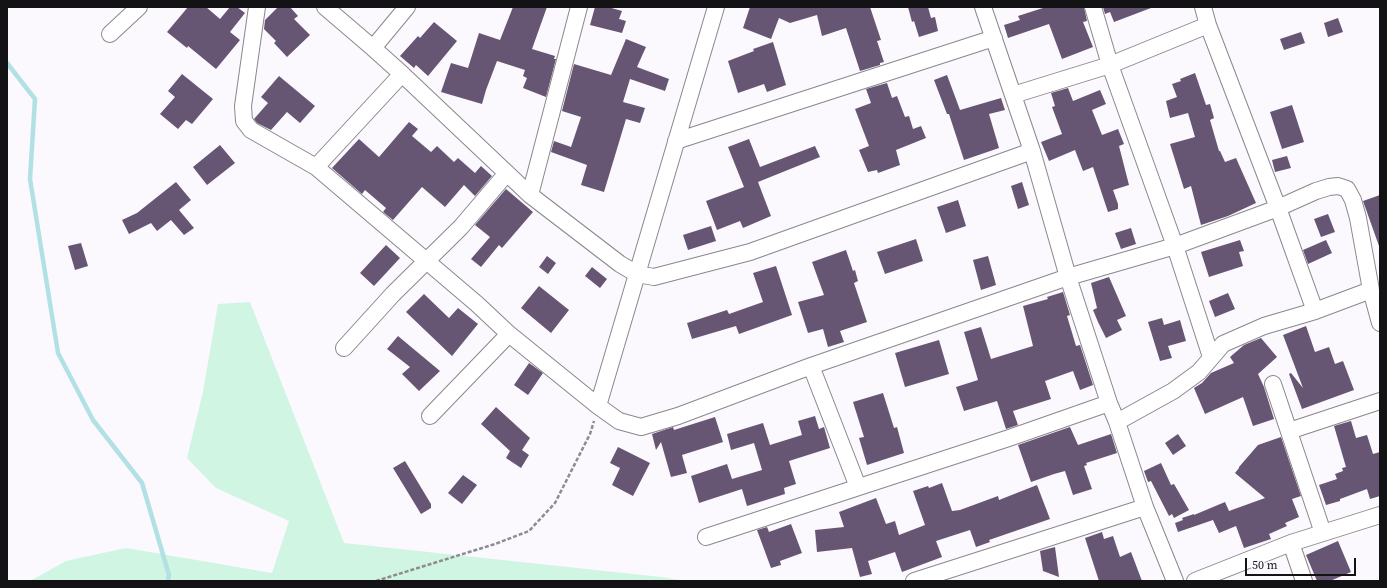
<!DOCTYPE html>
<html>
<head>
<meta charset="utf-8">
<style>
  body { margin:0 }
  #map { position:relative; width:1387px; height:588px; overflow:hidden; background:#fbf8fe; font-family:"Source Serif 4",serif }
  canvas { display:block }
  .frame { position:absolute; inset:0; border:8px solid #131214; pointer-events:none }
  .scale { position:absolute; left:1245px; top:558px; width:111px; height:18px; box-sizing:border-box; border:2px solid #131214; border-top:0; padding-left:5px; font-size:12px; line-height:14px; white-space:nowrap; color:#131214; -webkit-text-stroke:3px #fbf8fe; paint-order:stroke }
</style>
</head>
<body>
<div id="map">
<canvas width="1387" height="588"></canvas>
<div class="frame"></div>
<div class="scale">50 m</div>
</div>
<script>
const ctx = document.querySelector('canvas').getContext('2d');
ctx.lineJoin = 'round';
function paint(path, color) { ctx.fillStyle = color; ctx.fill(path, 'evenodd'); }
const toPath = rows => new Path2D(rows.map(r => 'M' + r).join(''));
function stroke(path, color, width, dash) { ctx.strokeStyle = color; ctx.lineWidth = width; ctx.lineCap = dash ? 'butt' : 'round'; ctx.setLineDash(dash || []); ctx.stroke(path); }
paint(toPath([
  [250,302,344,543,661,577,685,581,30,581,66,561,126,548,272,573,289,521,216,488,187,458,203,392,218,304]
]), '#d0f5e2');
stroke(toPath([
  [7,63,35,99,30,179,58,353,93,420,142,483,169,575,168,581]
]), '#b1e1e4', 4.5);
paint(toPath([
  [188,7,206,7,220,19,230,7,237,7,245,13,230,32,240,40,216,69,188,46,187,48,167,32],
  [278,7,290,7,298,16,294,19,310,35,287,57,274,43,276,41,264,29,265,20],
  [513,7,547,7,532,49,555,56,554,59,556,59,546,97,523,88,527,78,523,76,525,70,497,61,486,90,482,104,441,92,451,63,468,68,479,33,500,40],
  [595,7,608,7,622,11,619,19,626,21,622,33,590,25],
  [750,7,870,7,881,40,877,41,884,62,880,63,880,65,860,71,846,28,822,36,817,15,790,23,779,18,771,39,743,28],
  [908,7,928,7,931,18,935,17,938,31,919,37,914,21,912,22],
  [1046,7,1084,7,1087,21,1083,22,1093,47,1062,59,1049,24,1008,38,1004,25,1020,20,1018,16],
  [1103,7,1151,7,1151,8,1114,22,1110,12,1105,14],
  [1338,18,1343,32,1328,37,1324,23],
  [434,22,457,41,428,76,416,65,414,68,400,56,418,36,420,38],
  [1301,32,1305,43,1284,50,1280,39],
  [626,39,646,47,637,67,669,79,665,91,630,79,623,102,645,108,640,123,626,119,604,192,581,185,587,165,551,152,554,141,571,147,581,117,562,111,574,64,611,75],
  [773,42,786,85,767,92,764,84,738,93,728,61,754,51,753,49],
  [1195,73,1206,105,1210,104,1214,118,1210,120,1219,151,1220,151,1225,162,1236,158,1256,203,1228,216,1201,225,1191,186,1184,189,1170,144,1195,137,1188,113,1170,118,1166,101,1177,97,1172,84,1181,81,1180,79],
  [182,74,213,99,192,124,186,120,178,129,160,114,175,97,168,91],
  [947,75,960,110,1001,98,1005,110,989,114,999,148,964,160,949,114,947,114,934,80],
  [279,76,315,106,300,123,287,112,271,130,257,123,254,119,268,103,261,97],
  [887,83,892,98,897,96,905,117,909,116,913,129,921,126,926,138,896,150,900,165,878,173,877,170,868,172,859,150,869,146,855,109,871,103,866,89],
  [1068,88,1073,101,1100,90,1106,104,1092,110,1102,135,1118,129,1124,144,1119,146,1129,185,1113,190,1118,204,1118,209,1108,212,1093,167,1083,171,1075,150,1049,161,1041,142,1062,134,1052,107,1055,106,1051,93],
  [1292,105,1304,142,1282,149,1270,112],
  [409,122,418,129,412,136,431,152,437,146,454,162,458,158,475,173,481,166,492,176,475,196,464,185,445,207,422,187,393,220,383,212,386,208,365,190,362,194,332,168,359,139,379,157],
  [749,139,760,167,815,146,820,157,758,182,771,216,743,228,740,221,717,230,706,201,744,187,728,147],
  [220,145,235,163,207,185,193,167],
  [1287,156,1291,168,1275,172,1272,160],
  [176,182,191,200,179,210,194,228,184,235,171,220,157,231,151,223,129,234,122,220,137,213],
  [1022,182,1029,205,1018,209,1011,186],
  [506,189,533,212,502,248,499,245,481,267,471,259,490,237,475,225],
  [1380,195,1380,245,1379,246,1363,201],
  [958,200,966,226,946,233,937,207],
  [1328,214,1335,232,1321,237,1314,219],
  [711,226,716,241,688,250,683,235],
  [1131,228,1136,244,1121,249,1115,233],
  [916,239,923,261,885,274,877,252],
  [1240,240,1244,251,1239,252,1243,266,1209,277,1201,252],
  [1326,240,1332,253,1308,264,1303,250],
  [81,243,88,266,75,270,68,246],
  [386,245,400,258,374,286,360,273],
  [846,250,853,271,855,270,858,281,854,283,867,322,840,331,844,342,828,347,823,329,808,333,798,302,824,295,812,262],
  [547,256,556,263,548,274,539,267],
  [988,256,996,285,981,290,973,260],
  [776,266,792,315,739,334,736,326,692,339,687,323,727,310,729,314,763,302,753,273],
  [592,267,607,279,600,288,585,276],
  [1109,277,1126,316,1117,320,1122,330,1106,338,1098,322,1093,310,1097,308,1091,283],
  [539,286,569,310,551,333,521,308],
  [1063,292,1070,315,1067,316,1076,346,1080,345,1093,385,1080,390,1073,371,1045,381,1051,399,1013,411,1018,425,1006,429,997,401,964,411,956,387,978,380,964,332,981,327,991,359,1033,346,1023,306,1048,299,1047,297],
  [1228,293,1235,309,1215,317,1209,301],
  [424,294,449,318,458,308,478,324,452,356,406,312],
  [1162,318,1164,325,1180,320,1186,341,1168,346,1172,358,1160,361,1148,322],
  [1306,326,1315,352,1329,347,1335,364,1343,361,1354,390,1302,409,1289,374,1291,373,1303,388,1283,335],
  [398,336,440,371,419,391,402,374,410,367,387,349],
  [1261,338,1277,357,1258,374,1264,387,1274,419,1253,426,1243,397,1205,414,1194,388,1202,383,1211,373,1234,363,1230,357,1244,345],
  [939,340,949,374,905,387,895,353],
  [529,363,543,373,528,395,514,385],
  [883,393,894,428,897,427,904,453,867,465,859,438,864,437,853,402],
  [496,407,530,438,522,450,529,455,521,468,506,458,510,451,481,424],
  [815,416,819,429,824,427,830,448,789,461,796,484,784,488,785,494,747,506,742,489,699,503,691,476,727,464,732,479,762,470,754,443,731,450,727,434,763,423,770,445,802,435,798,421],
  [715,417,723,442,682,455,687,473,671,477,661,442,656,450,652,434,673,427,674,430],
  [1351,421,1356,438,1367,435,1373,454,1380,452,1380,496,1370,499,1367,489,1340,499,1340,501,1326,505,1319,485,1337,479,1335,474,1343,471,1342,468,1346,467,1334,426],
  [1070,427,1078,445,1111,434,1117,453,1086,463,1087,465,1084,466,1092,489,1073,495,1065,471,1054,474,1031,482,1018,445],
  [1178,434,1186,446,1173,455,1165,443],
  [1281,437,1301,496,1292,499,1299,517,1285,523,1287,526,1269,534,1271,539,1244,548,1236,526,1219,533,1213,520,1178,532,1175,523,1183,520,1182,518,1194,514,1194,515,1225,502,1229,511,1265,498,1235,473,1239,468,1239,467,1258,445],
  [618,447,650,463,633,496,612,485,620,468,610,463],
  [405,461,431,504,431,508,421,514,393,468],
  [1161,463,1171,485,1174,484,1189,510,1174,518,1172,514,1169,516,1151,481,1148,482,1144,471],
  [463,475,477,485,462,504,448,493],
  [942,483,952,511,960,510,998,496,999,500,1037,485,1050,519,989,540,990,542,976,547,970,530,936,541,942,557,902,572,895,552,868,561,872,574,860,577,852,548,817,552,815,530,844,527,839,512,876,498,886,524,895,521,899,535,925,525,913,491,928,486,929,488],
  [791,524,802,553,780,561,781,565,771,568,757,530,767,527,769,532],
  [1102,532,1104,539,1113,536,1120,557,1131,552,1142,581,1099,581,1085,538],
  [1338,541,1351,572,1330,581,1317,581,1306,555],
  [1055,547,1059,577,1043,571,1040,551]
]), '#665673');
const minor = toPath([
  [257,7,243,106,244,121,251,130,316,167,477,304,509,334,598,406,619,421,641,427,678,416,811,366,1068,277,1175,246,1278,208,1316,191,1329,187,1338,186,1347,189,1353,200,1358,218,1371,290,1380,323],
  [325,7,373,48,402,74,530,195,620,264,637,274,654,277,750,252,1032,151],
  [983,7,1032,151,1068,277,1109,403,1117,422,1145,507,1175,581],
  [1093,7,1110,65,1175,246,1211,357],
  [1203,7,1208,25,1278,208,1315,311],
  [110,34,139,7],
  [373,48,407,7],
  [1013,95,1110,65,1208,25],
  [676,141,994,38],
  [316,167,402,74],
  [530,195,579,7],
  [344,348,393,294,461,227,507,173],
  [811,366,858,487],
  [1273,384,1323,533],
  [598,406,716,7],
  [430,416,509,334],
  [1117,422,1173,391,1199,372,1223,344,1264,326,1315,311,1371,290],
  [1289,431,1380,401],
  [706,537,1009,438,1109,403],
  [1291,543,1304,581],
  [914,581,1145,507],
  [1195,581,1291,543,1380,515]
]);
stroke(minor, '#8a878d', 18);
stroke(toPath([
  [376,581,495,544,529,531,555,503,590,434,594,421]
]), '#8e8c90', 2.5, [4, 2]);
stroke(minor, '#fff', 16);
</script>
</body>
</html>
